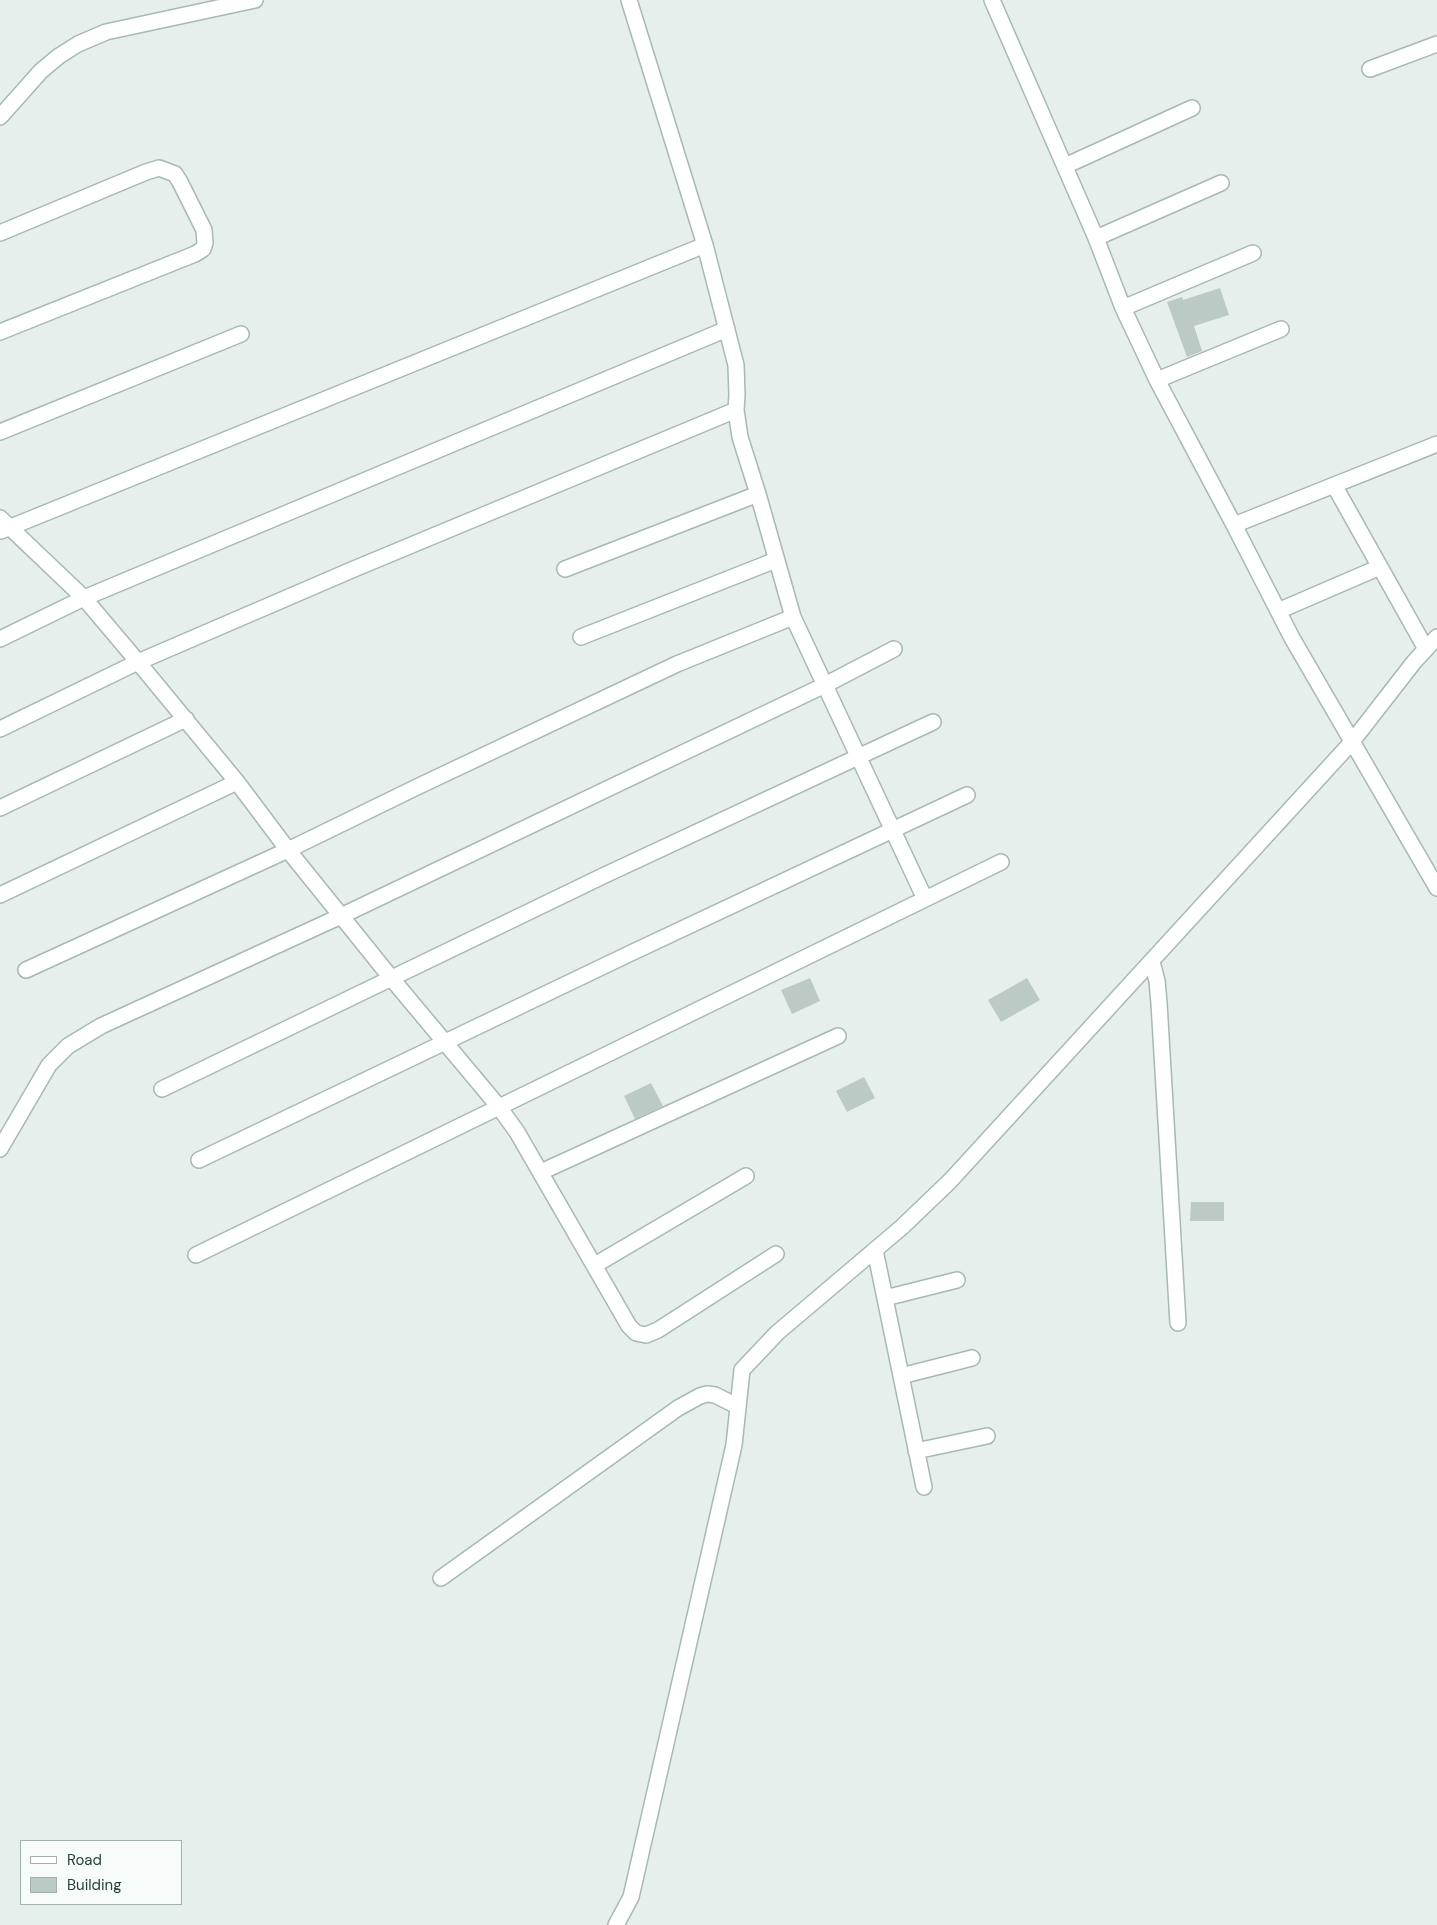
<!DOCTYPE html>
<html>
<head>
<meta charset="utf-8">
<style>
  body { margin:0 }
  #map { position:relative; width:1437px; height:1925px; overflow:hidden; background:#e6efeb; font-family:"DM Sans",sans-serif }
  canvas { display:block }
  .legend { position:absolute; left:20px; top:1840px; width:162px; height:65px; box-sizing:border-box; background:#f7fbf9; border:1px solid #a3b1ad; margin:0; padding:6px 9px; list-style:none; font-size:15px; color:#24423a }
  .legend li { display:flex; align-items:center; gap:10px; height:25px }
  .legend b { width:25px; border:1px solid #a3b1ad }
</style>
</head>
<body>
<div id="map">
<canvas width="1437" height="1925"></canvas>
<ul class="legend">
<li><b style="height:6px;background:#fff"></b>Road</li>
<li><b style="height:14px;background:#bbcac4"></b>Building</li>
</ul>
</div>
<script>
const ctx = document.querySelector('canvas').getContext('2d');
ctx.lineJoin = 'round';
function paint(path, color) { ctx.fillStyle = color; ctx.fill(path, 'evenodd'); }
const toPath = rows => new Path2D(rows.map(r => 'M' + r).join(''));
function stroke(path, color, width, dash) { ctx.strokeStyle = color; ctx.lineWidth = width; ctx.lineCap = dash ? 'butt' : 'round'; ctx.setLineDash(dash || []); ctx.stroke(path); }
paint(toPath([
  [1220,288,1229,315,1194,326,1202,351,1187,357,1167,302,1182,297,1183,300],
  [810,978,820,1001,792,1014,781,990],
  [1027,978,1040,1000,1001,1022,988,1000],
  [864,1077,875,1098,847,1112,836,1091],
  [651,1083,663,1106,635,1119,624,1096],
  [1191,1202,1224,1202,1224,1221,1190,1221]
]), '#bbcac4');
const minor = toPath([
  [629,0,705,245,736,365,737,395,736,410,740,437,758,494,793,617,925,899],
  [992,0,1096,238,1123,308,1157,380,1234,525,1292,638,1437,888],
  [1370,69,1437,44],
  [0,117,41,71,59,56,78,44,106,32,255,0],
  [1065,166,1192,108],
  [0,233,146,172,159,168,175,174,180,182,204,230,205,243,203,249,195,254,0,332],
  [1096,238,1221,183],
  [1123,308,1253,253],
  [1157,380,1281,329],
  [0,432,241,334],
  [1334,485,1426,649],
  [0,518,84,598,138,662,237,782,288,850,392,979,499,1107,517,1132,629,1326,636,1333,646,1335,658,1330,776,1254],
  [1234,525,1437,444],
  [1,531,705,245],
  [565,569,758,494],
  [1278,611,1380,567],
  [581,637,776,560],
  [0,639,84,598,727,329],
  [0,729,138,662,354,569,736,410],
  [0,808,186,719],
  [0,895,237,782],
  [1152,962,1157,981,1159,1003,1178,1323],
  [26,970,288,850,419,786,677,664,793,617],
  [162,1089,605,875,933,722],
  [0,1149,49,1065,68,1046,101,1026,341,916,825,685,894,649],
  [199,1160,631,953,967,795],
  [541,1172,838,1036],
  [875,1250,924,1487],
  [196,1255,1001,862],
  [595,1265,746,1176],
  [885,1298,957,1280],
  [901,1376,972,1358],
  [916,1451,987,1436],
  [441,1578,678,1408,700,1396,707,1394,715,1395,737,1406],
  [616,1925,631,1897,734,1445,742,1370,777,1333,902,1227,950,1181,1351,743,1414,662,1437,637]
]);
stroke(minor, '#a8b8b2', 18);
stroke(minor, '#fff', 15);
</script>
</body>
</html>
